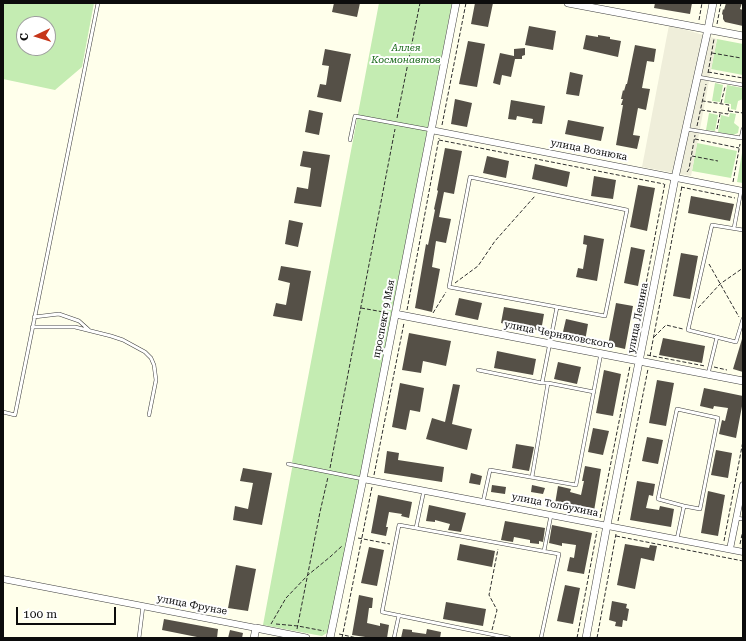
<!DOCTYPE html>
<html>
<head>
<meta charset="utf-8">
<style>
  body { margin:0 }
  #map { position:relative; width:746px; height:641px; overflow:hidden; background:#ffffeb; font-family:"Roboto Serif",serif }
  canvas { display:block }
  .frame { position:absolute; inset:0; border:4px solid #0c0c0c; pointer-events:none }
  .north { position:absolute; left:16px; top:16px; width:40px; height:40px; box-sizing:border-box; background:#fff; border:1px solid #9e9e9e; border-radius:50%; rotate:266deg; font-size:11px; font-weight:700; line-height:16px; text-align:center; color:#0c0c0c }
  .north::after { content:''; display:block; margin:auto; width:14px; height:18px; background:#c6361a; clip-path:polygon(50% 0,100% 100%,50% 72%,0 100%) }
  .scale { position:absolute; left:16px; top:607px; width:100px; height:18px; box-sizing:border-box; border:2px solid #0c0c0c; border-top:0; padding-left:5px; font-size:12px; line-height:14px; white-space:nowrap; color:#0c0c0c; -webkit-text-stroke:3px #fff; paint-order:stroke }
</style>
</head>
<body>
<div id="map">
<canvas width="746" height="641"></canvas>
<div class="frame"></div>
<div class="north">С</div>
<div class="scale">100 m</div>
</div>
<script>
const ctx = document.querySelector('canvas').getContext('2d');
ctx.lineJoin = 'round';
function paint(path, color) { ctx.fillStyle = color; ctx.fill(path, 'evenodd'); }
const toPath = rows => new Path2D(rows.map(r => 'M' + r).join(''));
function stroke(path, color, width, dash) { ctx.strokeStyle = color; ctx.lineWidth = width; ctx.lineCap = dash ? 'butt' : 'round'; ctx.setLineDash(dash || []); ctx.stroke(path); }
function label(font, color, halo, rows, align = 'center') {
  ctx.font = font + ' "Roboto Serif",serif'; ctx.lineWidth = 4; ctx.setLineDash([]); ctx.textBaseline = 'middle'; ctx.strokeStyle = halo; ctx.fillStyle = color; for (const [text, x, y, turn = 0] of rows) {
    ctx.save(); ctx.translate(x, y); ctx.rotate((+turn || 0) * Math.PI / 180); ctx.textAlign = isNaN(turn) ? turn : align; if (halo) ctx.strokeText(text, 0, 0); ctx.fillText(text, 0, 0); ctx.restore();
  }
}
paint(toPath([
  [3,3,94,3,82,67,55,90,3,79],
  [24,24,48,24,48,48,24,48],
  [379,3,452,3,330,631,322,636,263,625,293,463,292,462],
  [717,39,743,44,743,75,711,69],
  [715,83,723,85,720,102,712,101],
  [727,85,743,88,743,99,738,101,736,110,731,109,731,104,724,103],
  [709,113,718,115,715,131,706,130],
  [730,113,736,114,734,123,739,127,738,133,733,135,718,132,721,115,729,117],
  [697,143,737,151,731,178,692,171],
  [742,153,743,154,743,183,737,182]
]), '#c4ecb2');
paint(toPath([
  [669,25,717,39,691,176,642,167]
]), '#efeeda');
paint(toPath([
  [334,3,360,3,357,17,332,12],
  [475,3,493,3,488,27,471,24],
  [655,3,692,3,690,14,654,8],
  [726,3,742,3,740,9,743,10,743,26,725,22,723,19,723,15,722,14,723,9,724,10],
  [529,26,556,31,553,50,525,45],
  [586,35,598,37,598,35,610,37,610,39,621,41,618,57,583,49],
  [468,41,485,44,477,87,459,84],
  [635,45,656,49,654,62,647,61,642,88,650,89,646,110,638,108,633,135,640,136,637,149,616,145,623,105,621,105,623,99,621,99,623,90,624,91,626,84,627,84],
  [525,48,525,55,522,56,522,59,515,59,511,77,502,75,500,85,493,83,500,53,514,56,514,49],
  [325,49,351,54,341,102,317,97,320,84,326,85,329,66,322,65],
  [570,72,583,75,579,96,566,94],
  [455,99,472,103,467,127,451,124],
  [511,100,545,106,542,124,532,123,533,119,517,116,516,120,508,119],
  [309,110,323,113,319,135,305,132],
  [568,120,604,127,601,141,565,134],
  [445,148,462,151,454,194,444,192,439,217,451,219,446,243,436,241,432,267,440,269,432,312,415,308,426,244,428,245,435,210,434,209,438,191,437,190],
  [303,151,330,155,321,207,294,203,297,187,308,189,311,168,300,166],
  [487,156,509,161,506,178,483,173],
  [535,164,570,172,567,187,532,179],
  [594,176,616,180,613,199,591,196],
  [638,185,655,188,647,231,630,227],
  [691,196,734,204,730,221,688,213],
  [289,220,303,223,298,247,285,244],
  [584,235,604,239,597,281,576,277,578,268,583,269,587,245,583,244],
  [631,247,645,250,638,286,624,283],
  [681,253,698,256,690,299,673,296],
  [281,266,311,271,302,321,273,316,276,303,286,305,290,283,278,280],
  [459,298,482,303,478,320,455,315],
  [616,303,633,306,625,349,608,345],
  [504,307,544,314,541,331,501,323],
  [566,319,588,324,585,341,562,336],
  [409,333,451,341,446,366,423,361,421,373,402,370],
  [663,338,705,346,702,363,659,355],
  [742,339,743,339,743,372,733,369],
  [497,351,536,359,533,375,494,368],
  [558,362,581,367,577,384,554,379],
  [604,370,621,374,613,416,596,413],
  [657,380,674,383,666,426,649,423],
  [400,383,424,388,420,412,410,410,406,430,392,427],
  [453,384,460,385,452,424,472,429,467,450,426,439,432,418,445,422],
  [704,388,743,396,743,401,736,438,719,434,722,420,725,421,728,408,714,406,713,409,700,406],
  [593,428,609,431,603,455,588,452],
  [647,437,663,440,658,464,642,461],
  [516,444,534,447,529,471,512,468],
  [716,450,732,453,728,478,711,475],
  [387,451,399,453,398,460,444,467,442,482,384,473],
  [585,466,601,469,594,511,555,504,558,486,571,489,570,492,581,495,584,481,582,481],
  [243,468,272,473,262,525,233,520,235,506,248,509,253,483,240,481],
  [471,473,482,476,480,485,469,483],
  [637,481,655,484,653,496,649,495,646,508,659,510,660,506,674,509,671,527,630,520],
  [492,485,506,487,505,494,491,492],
  [532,485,545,488,543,494,531,492],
  [708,491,725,495,718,536,701,533],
  [378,495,412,502,409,518,401,516,402,514,389,512,386,527,388,527,386,536,371,533],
  [429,505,466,513,461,532,448,530,450,524,435,520,435,522,426,521],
  [505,521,545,528,543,542,539,541,539,544,530,543,530,540,514,537,513,542,501,540],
  [552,525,592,533,584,574,567,571,570,557,574,558,576,545,562,543,562,546,549,543],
  [460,544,495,551,492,567,457,560],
  [625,544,649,548,650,545,657,546,654,561,641,558,635,589,617,585],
  [369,547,384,550,377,586,361,583],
  [236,565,256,569,248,611,228,608],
  [565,585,580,588,573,624,557,621],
  [359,595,373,598,372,608,369,608,367,623,380,626,380,623,389,625,387,638,372,638,352,635],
  [612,601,627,604,626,608,629,609,627,621,623,620,622,627,615,626,616,622,609,620],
  [446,602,486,609,483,626,443,619],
  [164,619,218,629,217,638,202,638,162,630],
  [403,629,412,630,412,632,426,634,427,629,441,632,440,638,401,638],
  [230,630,243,633,242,638,228,638]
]), '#555047');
const service = toPath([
  [698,77,743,85],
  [686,129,741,138,743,129],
  [350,140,355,116,431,130],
  [734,228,741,191],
  [743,230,712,225,688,330,736,342,743,319],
  [34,317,59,314,79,321,89,330],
  [32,327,75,327,111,336,123,340,145,352,151,358,154,365,156,380,149,415],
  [478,370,542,383],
  [708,374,717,337],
  [548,383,594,392],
  [3,412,15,415,98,3],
  [288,464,363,479],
  [532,477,548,383,542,383,557,307,605,316,627,210,470,177,449,287,557,307],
  [483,502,490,470,576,485,601,353],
  [736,518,743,519],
  [416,528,424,490],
  [677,539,684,506,700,509,718,418,677,409,658,499,684,506],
  [544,551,551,515],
  [139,638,143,606],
  [394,638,399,615],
  [509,638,382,612,399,525,559,554,541,638]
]);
const minor = toPath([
  [431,130,743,191],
  [363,479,743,552],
  [730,549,743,485],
  [3,579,256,628]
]);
const tertiary = toPath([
  [568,3,743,36],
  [395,314,743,381],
  [254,638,256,628,306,638],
  [330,638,363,479,456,3],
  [586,638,607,525,675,178,708,29,713,3]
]);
stroke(service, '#3f3f3f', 4);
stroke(minor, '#3f3f3f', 7);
stroke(tertiary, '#3f3f3f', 8);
stroke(toPath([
  [699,20,702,3],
  [717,24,721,3],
  [712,53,741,58],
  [708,72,743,78],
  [708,73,714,39],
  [721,103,725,87],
  [701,110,728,114,729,105,703,101],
  [729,111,743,113],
  [397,118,420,3],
  [442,125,466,3],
  [697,126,706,84],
  [717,129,720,114],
  [695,139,739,148],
  [439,140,664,184],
  [692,156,718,161],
  [687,172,689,169,695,135],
  [733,182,740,144],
  [681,187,735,198],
  [709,264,739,317],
  [455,283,478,266,495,241,535,196],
  [361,308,389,313],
  [698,308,720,284,743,268],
  [407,310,439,138],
  [433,313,446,292],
  [654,337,666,325,683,329],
  [633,353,665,183],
  [647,355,705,366],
  [650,356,682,186],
  [714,367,727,370],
  [330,468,395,129],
  [374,475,404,323],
  [600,518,630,366],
  [618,521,648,369],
  [616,536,743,561],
  [358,538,390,544],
  [724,541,743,441],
  [740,544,743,530],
  [271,624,286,598,308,575,330,557,342,546],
  [276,624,298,626,324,631],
  [297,629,320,512,328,477],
  [492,630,497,610,489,595,498,549],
  [339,634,357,638],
  [342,638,372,487],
  [577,638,597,531],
  [597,638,616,534]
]), '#2e2e2e', 1, [4, 2]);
stroke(service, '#fff', 3);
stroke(minor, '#fff', 6);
stroke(tertiary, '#fff', 7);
label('italic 10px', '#186818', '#fff', [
  ["Аллея",406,48],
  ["Космонавтов",406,60]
]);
label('10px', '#0c0c0c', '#fff', [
  ["улица Вознюка",589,150,11],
  ["улица Ленина",638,318,-79],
  ["проспект 9 Мая",384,319,-79],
  ["улица Черняховского",559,335,11],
  ["улица Толбухина",555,505,11],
  ["улица Фрунзе",192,605,11]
]);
</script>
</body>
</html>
